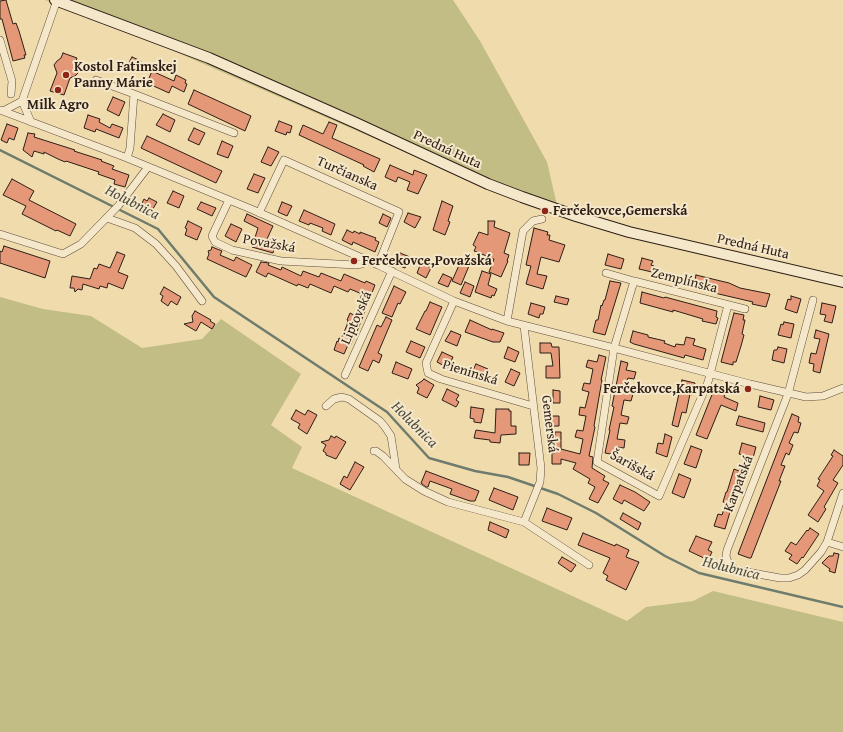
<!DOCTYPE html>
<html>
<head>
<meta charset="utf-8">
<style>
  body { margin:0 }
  canvas { display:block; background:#f0dbad }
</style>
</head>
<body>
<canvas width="843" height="732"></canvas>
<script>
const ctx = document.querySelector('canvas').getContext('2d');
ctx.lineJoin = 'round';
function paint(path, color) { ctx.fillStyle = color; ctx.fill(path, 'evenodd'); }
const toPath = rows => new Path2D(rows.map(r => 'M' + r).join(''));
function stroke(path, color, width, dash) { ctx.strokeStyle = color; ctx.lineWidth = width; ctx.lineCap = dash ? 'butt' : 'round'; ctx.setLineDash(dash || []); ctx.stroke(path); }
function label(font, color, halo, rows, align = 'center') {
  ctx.font = font + ' "Gentium Book Plus",serif'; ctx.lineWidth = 4; ctx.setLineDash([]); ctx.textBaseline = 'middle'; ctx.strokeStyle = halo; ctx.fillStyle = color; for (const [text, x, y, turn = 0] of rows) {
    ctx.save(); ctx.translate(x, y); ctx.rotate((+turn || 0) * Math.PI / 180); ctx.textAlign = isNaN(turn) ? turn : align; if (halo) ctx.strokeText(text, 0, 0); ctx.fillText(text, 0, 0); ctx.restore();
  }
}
paint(toPath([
  [45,0,453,0,480,41,547,162,559,214,527,205,167,48],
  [0,297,43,309,91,316,142,348,202,339,221,319,301,374,271,425,302,447,292,468,627,621,646,607,693,601,713,591,843,622,843,732,0,732]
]), '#c2bd84');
stroke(toPath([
  [0,150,158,229,214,297,387,412,429,458,475,471,508,477,558,494,596,513,665,556,699,573,843,607]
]), '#6e7c6e', 2.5);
const building = toPath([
  [6,0,13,24,16,23,19,31,26,55,24,55,25,58,13,61,2,19,0,19,0,1,6,0],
  [63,53,77,58,75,64,78,73,75,76,70,78,64,95,50,91,57,73,54,65,57,61,61,58,63,53],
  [132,57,141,61,137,70,127,66,132,57],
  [152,71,174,81,176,75,186,80,185,83,187,84,184,92,172,86,169,93,147,83,152,71],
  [194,90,251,116,245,131,188,104,194,90],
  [113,97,125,102,119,116,107,110,113,97],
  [163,114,175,120,170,132,156,125,163,114],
  [88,115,100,119,99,122,110,128,112,124,123,128,119,138,96,129,95,132,84,128,88,115],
  [279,121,292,126,290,133,287,132,286,135,275,131,279,121],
  [329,122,337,125,332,138,380,159,374,172,363,166,364,165,299,135,303,125,323,134,329,122],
  [7,124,18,128,14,140,9,138,7,143,1,140,7,124],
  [194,128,205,133,199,145,188,140,194,128],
  [28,133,35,134,34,137,75,150,74,151,102,160,101,161,114,166,112,169,129,175,125,187,114,184,115,180,98,174,99,172,66,161,65,162,58,159,44,152,44,154,34,151,32,157,23,150,28,133],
  [147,136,222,171,216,183,141,148,147,136],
  [222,141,233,146,228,158,217,154,222,141],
  [268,147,279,152,271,166,261,162,268,147],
  [390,165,413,175,414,170,427,175,418,194,407,190,410,182,398,177,396,182,385,177,390,165],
  [254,174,265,178,258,193,247,189,254,174],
  [12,179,34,191,29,200,76,224,70,236,57,230,56,231,22,214,26,206,3,195,12,179],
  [173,191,184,196,179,208,167,203,173,191],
  [149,198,157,202,151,212,140,207,144,199,147,201,149,198],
  [442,201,453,206,448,221,450,222,445,235,433,230,442,201],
  [201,202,216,208,212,216,197,209,201,202],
  [282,202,292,206,287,216,278,212,282,202],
  [304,210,335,224,331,235,322,231,323,228,310,223,309,225,299,221,304,210],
  [408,213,421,217,415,228,404,222,408,213],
  [247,214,273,226,267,239,276,242,273,253,252,247,258,228,244,221,247,214],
  [383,214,391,218,387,227,379,223,383,214],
  [188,221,202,228,197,240,185,235,187,229,185,228,188,221],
  [488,221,495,221,494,227,510,233,504,253,509,255,507,261,508,261,501,277,489,272,494,259,474,251,476,247,473,245,479,232,488,235,488,221],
  [231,224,242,229,236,242,225,236,231,224],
  [534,228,548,232,547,235,550,235,549,240,565,245,559,262,541,257,537,274,547,276,543,289,526,284,531,266,526,265,534,228],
  [347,230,353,233,354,231,360,234,360,232,376,238,375,240,379,242,375,252,353,242,352,245,342,240,347,230],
  [4,246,50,261,45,278,0,263,0,251,2,252,4,246],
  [212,247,222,251,220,255,234,261,236,257,252,265,246,277,207,259,209,254,208,251,211,250,212,247],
  [117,252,125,255,118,272,128,276,123,289,108,283,107,288,100,286,99,289,83,284,82,290,78,289,75,292,74,288,70,288,72,276,90,279,94,268,97,269,99,264,110,268,117,252],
  [400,253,410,257,405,268,395,264,400,253],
  [608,254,624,259,621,269,605,265,608,254],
  [642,258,653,261,651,265,654,266,652,272,639,269,642,258],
  [261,262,269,263,268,265,281,270,282,267,301,276,303,271,319,277,321,273,341,281,344,274,365,283,366,281,375,285,358,329,350,346,348,345,344,354,334,350,337,341,338,342,339,338,341,339,347,325,348,320,347,320,350,313,356,316,361,303,359,302,362,294,350,289,348,292,334,286,331,293,310,284,308,288,298,284,297,286,268,273,266,277,256,272,261,262],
  [421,263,431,268,426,278,417,273,421,263],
  [460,263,469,266,461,285,452,281,460,263],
  [482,271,491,274,488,285,497,289,494,296,492,295,491,298,475,292,482,271],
  [443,274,452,278,448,287,438,283,443,274],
  [696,275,729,283,740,288,770,294,766,307,752,304,753,302,693,288,696,275],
  [610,281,621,283,605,335,593,332,596,320,598,320,601,305,602,306,604,300,605,300,610,281],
  [465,282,474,286,470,297,460,293,465,282],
  [394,286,406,292,400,304,398,303,392,317,382,313,394,286],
  [164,287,181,297,177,305,171,301,168,306,161,301,163,296,160,294,164,287],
  [642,292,664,298,665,297,717,311,716,317,718,318,716,324,702,321,703,319,673,310,673,312,640,303,642,292],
  [556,296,569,299,567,305,554,302,556,296],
  [791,296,801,299,797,313,785,309,788,299,791,300,791,296],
  [430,302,442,307,430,335,416,329,425,311,426,311,430,302],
  [531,303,545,307,543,314,540,314,539,318,528,314,531,303],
  [822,303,836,306,832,323,824,321,826,315,820,314,822,303],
  [195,311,211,320,210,321,215,324,212,329,201,322,196,331,184,324,193,322,192,316,195,311],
  [734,313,744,315,743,320,745,320,742,334,744,335,741,346,736,362,733,362,733,365,721,362,734,313],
  [386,317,392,320,378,353,382,355,379,363,373,360,368,371,359,367,377,325,381,327,386,317],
  [470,320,492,330,492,329,504,333,500,342,493,342,465,332,470,320],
  [784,322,794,324,791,338,778,335,781,324,783,325,784,322],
  [816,330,829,334,820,373,813,371,814,364,809,363,811,353,816,354,820,339,814,338,816,330],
  [451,331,461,335,457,346,445,341,451,331],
  [633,331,648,335,648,337,665,341,664,343,675,347,676,344,684,345,686,337,695,339,693,345,706,349,703,360,685,355,684,358,634,344,630,342,633,331],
  [411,341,425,347,420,358,406,352,411,341],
  [540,343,551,343,552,347,559,347,560,378,546,378,546,366,553,366,551,353,540,353,540,343],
  [508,347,519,352,515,362,504,358,508,347],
  [778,347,787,349,784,363,772,360,774,350,777,350,778,347],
  [442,352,453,357,448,368,437,362,442,352],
  [599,355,606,357,601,380,602,380,594,426,595,427,589,456,593,457,592,468,605,476,603,480,609,483,598,503,589,499,595,487,588,483,590,479,573,469,576,463,561,459,561,464,552,464,552,453,555,453,555,432,561,432,561,449,580,454,583,439,575,437,577,430,583,431,586,416,579,415,580,407,585,408,589,392,582,390,584,383,590,384,593,369,586,367,588,360,597,362,599,355],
  [621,361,628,363,626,370,636,372,634,379,628,378,625,385,624,392,633,394,631,401,624,400,621,415,629,417,627,424,620,423,617,439,625,440,624,448,617,447,616,455,605,453,610,430,609,430,614,407,612,406,621,361],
  [396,362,412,369,408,379,392,373,396,362],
  [476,364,488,369,483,381,472,377,474,373,472,372,476,364],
  [511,369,520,373,514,386,505,382,511,369],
  [424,379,434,385,427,398,417,393,419,388,416,385,422,381,424,379],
  [682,380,695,383,692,395,690,394,686,413,682,412,678,427,672,425,682,380],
  [715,387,726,392,724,397,738,403,736,411,721,405,707,439,696,435,715,387],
  [447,389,459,395,456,400,459,402,456,407,442,400,447,389],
  [553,390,560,391,560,403,553,403,553,390],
  [760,396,774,400,771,410,758,407,760,396],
  [471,407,484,409,481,423,474,422,474,419,470,418,471,407],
  [496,409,509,409,509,411,511,411,511,426,516,426,516,434,501,435,500,443,490,442,490,440,474,438,476,430,495,433,496,409],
  [296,410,305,415,308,410,317,415,307,434,298,428,300,424,291,419,296,410],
  [792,414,799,417,798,422,801,423,798,433,794,432,789,443,793,445,789,455,786,453,781,465,785,466,779,481,781,481,751,558,749,558,738,554,792,414],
  [549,416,559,416,559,426,548,426,549,416],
  [739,416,765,423,763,432,736,425,739,416],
  [665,434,672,437,667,457,656,453,658,443,663,444,665,434],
  [331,436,335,438,336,436,346,442,336,459,326,455,326,453,323,451,326,445,321,442,329,440,331,436],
  [742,443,756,447,753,458,739,454,742,443],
  [691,446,702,450,696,468,684,464,691,446],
  [834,450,843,456,843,465,833,480,838,483,824,507,826,509,818,522,808,515,824,491,817,486,820,480,818,479,833,456,831,455,834,450],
  [519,453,530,453,529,465,519,465,519,453],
  [355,462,364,467,350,490,340,484,344,476,347,478,355,462],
  [741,466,747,468,742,485,740,485,734,505,732,505,725,529,714,526,718,514,722,515,726,503,723,502,726,492,727,492,734,469,739,471,741,466],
  [426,471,479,491,475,501,470,501,450,494,452,489,430,481,428,487,426,487,421,483,426,471],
  [679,474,691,479,684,498,672,493,679,474],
  [620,485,635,492,650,502,644,511,624,500,622,504,613,499,620,485],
  [494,488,518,497,513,510,489,500,494,488],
  [547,508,572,518,567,530,542,521,547,508],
  [623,513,641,523,638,530,620,519,623,513],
  [490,522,509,530,506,538,488,530,490,522],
  [810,528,819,534,803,558,802,557,797,564,789,559,792,555,785,551,791,542,796,545,807,530,808,531,810,528],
  [583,533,615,546,616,544,629,550,626,557,639,562,626,590,606,580,608,576,603,573,610,558,578,545,583,533],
  [696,536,712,542,708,550,712,552,708,560,689,551,696,536],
  [834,553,839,554,835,573,829,571,830,569,822,563,829,556,833,556,834,553],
  [562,557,576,565,571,572,558,563,562,557]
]);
paint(building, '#e49878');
stroke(building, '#2d1e16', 1);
const minor = toPath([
  [0,40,12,81,11,94],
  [96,80,134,94,130,148,127,158],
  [134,94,234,133],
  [0,110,127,158,251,209,378,265,454,301,507,321,614,348,750,384,806,397,823,396,843,388],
  [3,111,22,101],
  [31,122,22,101,57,0],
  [229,200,212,236,215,242,232,250,281,261,356,265,362,264,366,260],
  [259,213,284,160,399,212,378,265],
  [107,218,135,228,156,244,176,266,202,301],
  [0,234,63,254,81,244,119,205,148,167],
  [606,273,634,281,614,348,597,462,659,496,708,382,728,305],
  [634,281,745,309],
  [813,300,788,394,727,550,726,556,729,565,736,570,780,578,789,578,798,575,805,570,821,552,827,542,843,493],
  [454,301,426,363,428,373,441,379,533,406],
  [507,321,523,231,533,221,542,219],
  [345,375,392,271],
  [326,406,334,399,342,397,349,399,380,421,385,427,391,436,396,469],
  [374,451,376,451,383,456,405,479,424,491,448,502,524,522,540,482,541,468,524,326],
  [524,522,589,565],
  [827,542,843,547]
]);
const secondary = toPath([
  [55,0,209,58,356,123,488,184,522,197,576,216,629,232,843,282]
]);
stroke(minor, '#5e4d3c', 8);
stroke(secondary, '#2d1e16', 12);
stroke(minor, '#f5e8ca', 7);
stroke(secondary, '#f5e8ca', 10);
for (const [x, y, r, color] of [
  [66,75,4,"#8f2418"],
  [58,90,4,"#8f2418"],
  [545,211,4,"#8f2418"],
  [354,261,4,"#8f2418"],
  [748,389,4,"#8f2418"]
]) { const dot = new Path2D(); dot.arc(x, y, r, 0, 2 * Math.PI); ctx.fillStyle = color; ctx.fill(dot); stroke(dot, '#f5e8ca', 1.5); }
label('bold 14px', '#2d1e16', '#f5e8ca', [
  ["Kostol Fatimskej",74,67],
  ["Panny Márie",74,83],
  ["Milk Agro",58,105,"center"],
  ["Ferčekovce,Gemerská",553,211],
  ["Ferčekovce,Považská",362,261],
  ["Ferčekovce,Karpatská",740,389,"right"]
], 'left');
label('14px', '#2d1e16', '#f5e8ca', [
  ["Predná Huta",447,150,25],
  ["Turčianska",347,174,24],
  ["Považská",269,244,10],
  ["Predná Huta",753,247,13],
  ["Zemplínska",684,281,14],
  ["Liptovská",357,318,-66],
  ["Pieninská",470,373,17],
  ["Gemerská",549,424,83],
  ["Šarišská",632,466,29],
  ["Karpatská",739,484,-69]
]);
label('italic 15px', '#4e4d42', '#f5e8ca', [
  ["Holubnica",132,203,27],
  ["Holubnica",414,425,45],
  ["Holubnica",731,569,14]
]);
</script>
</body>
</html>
